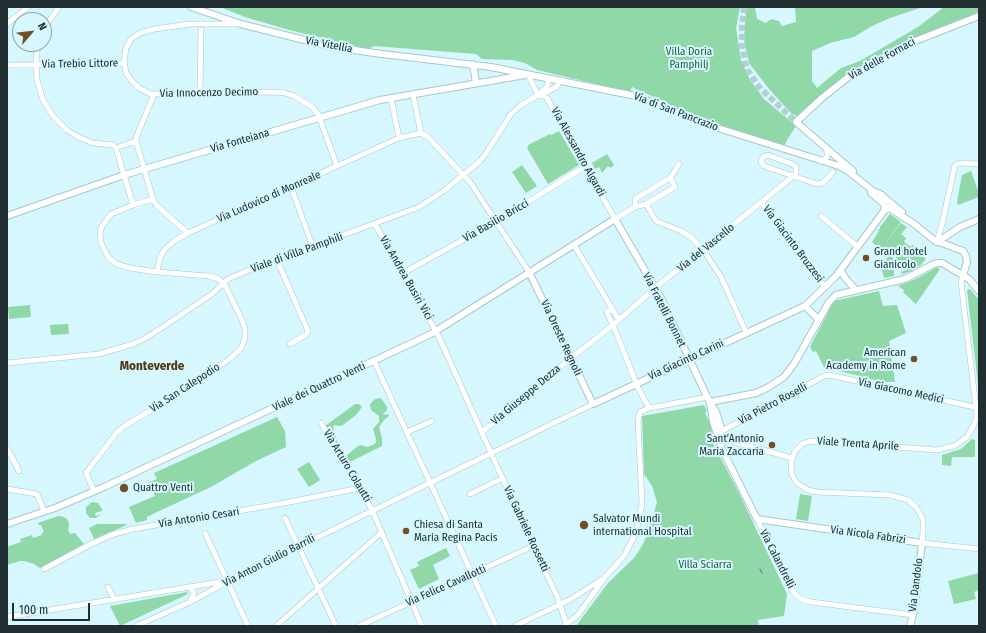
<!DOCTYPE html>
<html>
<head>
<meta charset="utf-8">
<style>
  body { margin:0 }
  #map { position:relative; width:986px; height:633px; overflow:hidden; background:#d5f7fd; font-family:"Fira Sans Condensed",sans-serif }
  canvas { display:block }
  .frame { position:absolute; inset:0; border:8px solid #222f32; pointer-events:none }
  .north { position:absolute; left:12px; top:12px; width:40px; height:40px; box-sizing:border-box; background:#d5f7fd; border:1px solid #8da7ac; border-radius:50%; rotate:62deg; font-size:11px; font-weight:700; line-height:16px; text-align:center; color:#222f32 }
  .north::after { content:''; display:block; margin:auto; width:14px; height:18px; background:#705026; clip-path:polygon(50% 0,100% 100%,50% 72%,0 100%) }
  .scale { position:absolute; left:12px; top:603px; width:78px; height:18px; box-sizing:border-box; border:2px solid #222f32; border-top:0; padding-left:5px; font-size:12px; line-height:14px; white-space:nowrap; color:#222f32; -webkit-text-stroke:3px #d5f7fd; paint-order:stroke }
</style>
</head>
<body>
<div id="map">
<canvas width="986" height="633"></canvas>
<div class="frame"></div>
<div class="north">N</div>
<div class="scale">100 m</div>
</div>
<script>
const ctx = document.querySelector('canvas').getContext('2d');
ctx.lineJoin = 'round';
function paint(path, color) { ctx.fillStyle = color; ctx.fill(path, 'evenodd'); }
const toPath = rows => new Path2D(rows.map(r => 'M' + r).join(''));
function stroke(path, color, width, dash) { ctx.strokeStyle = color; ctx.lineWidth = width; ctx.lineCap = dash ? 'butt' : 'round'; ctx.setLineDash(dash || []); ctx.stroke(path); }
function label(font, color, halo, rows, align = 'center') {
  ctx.font = font + ' "Fira Sans Condensed",sans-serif'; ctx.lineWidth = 4; ctx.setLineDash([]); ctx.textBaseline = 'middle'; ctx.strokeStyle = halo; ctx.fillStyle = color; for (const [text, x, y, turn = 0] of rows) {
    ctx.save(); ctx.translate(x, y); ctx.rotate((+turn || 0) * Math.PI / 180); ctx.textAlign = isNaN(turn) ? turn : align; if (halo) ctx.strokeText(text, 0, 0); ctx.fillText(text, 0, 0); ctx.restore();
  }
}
paint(toPath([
  [220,7,740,7,736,28,741,60,750,80,764,99,796,126,787,140,784,147,755,138,686,112,632,87,630,92,537,70,525,63,512,60,482,59,476,54,374,46,369,49,289,30,245,17],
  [746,7,755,7,757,19,766,23,771,19,779,21,782,26,796,22,795,7,923,7,890,18,872,26,854,37,830,43,812,51,812,81,817,88,841,68,860,61,918,27,944,7,979,7,979,14,909,41,852,73,797,116,792,114,769,89,749,63,744,40],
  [559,131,579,165,548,184,527,148,528,147,528,145,550,134,551,135],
  [607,154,614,165,611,168,608,166,602,173,599,167,595,169,592,163],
  [522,165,537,186,526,193,512,172],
  [971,171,979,193,978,195,979,197,958,205,957,202,962,175],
  [890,214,901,222,882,248,889,255,892,254,894,264,894,276,884,278,881,267,888,257,872,242,879,231,877,230,880,229,880,227],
  [901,223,907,227,901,234,906,238,904,242,911,247,912,245,919,250,920,249,922,250,919,254,926,259,921,265,912,271,902,274,901,272,906,270,903,264,898,266,895,253,890,254,882,248],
  [937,267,940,269,916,304,903,292,904,290,898,286,918,278],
  [970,289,979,300,979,393,967,290],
  [879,291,883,306,897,305,906,333,889,341,895,382,883,382,824,367,816,351,813,352,810,347,834,301],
  [30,305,31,317,9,319,8,307],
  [68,324,69,334,51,335,50,325],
  [381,398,387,407,387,410,383,414,384,415,388,414,389,416,384,420,379,427,382,438,382,446,348,463,345,458,346,456,358,446,361,445,367,447,373,445,376,442,376,439,373,429,379,422,379,416,371,410,370,404,375,399],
  [355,404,359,404,362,407,356,415,343,425,340,426,334,425,333,428,338,444,337,445,325,426],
  [704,405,707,411,705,413,713,429,711,430,714,434,709,436,738,491,787,594,784,616,758,620,759,626,576,626,608,583,634,558,642,546,649,531,657,502,652,486,644,474,642,416],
  [277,417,285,431,286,447,256,461,211,487,157,512,147,517,147,520,136,523,129,507,155,496,149,482,157,479,154,473],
  [972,439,975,440,975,457,952,457,951,466,942,465,942,455,961,449],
  [309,462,320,480,309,487,297,469],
  [800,494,812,496,808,521,796,519],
  [92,502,98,503,102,509,102,511,95,513,96,516,101,514,96,518,90,518,86,513,86,507],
  [58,516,64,517,68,520,69,525,68,530,70,534,75,533,84,544,40,568,34,564,24,561,20,561,7,565,7,547,21,542,20,539,32,535,33,538,42,535,42,533,44,532,41,525,39,525,38,523],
  [97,524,126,524,127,525,94,539,89,528],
  [446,548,450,556,433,565,439,579,419,589,410,570,419,566,417,562],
  [979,573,979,590,974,592,976,599,954,604,948,581],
  [187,592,188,594,120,626,110,606]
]), '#90d8a7');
stroke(toPath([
  [760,569,762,573]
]), '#6f8bc0', 1.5);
stroke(toPath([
  [744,7,742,25,742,45,745,62,748,71,759,87,796,122]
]), '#b1cfd4', 6, [6, 3]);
const minor = toPath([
  [7,24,28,7],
  [238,24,190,24,154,29,140,33,131,39,126,48,124,61,126,73,131,80,139,88,151,94,274,92,285,93,294,96,311,106,318,114,337,166],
  [44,30,51,18,59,7],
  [38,44,36,60,37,80,43,100,53,116,67,130,78,137,93,143,113,145,116,148],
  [7,65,124,63],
  [528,75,538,95],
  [200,93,201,30],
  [543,94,556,87,561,80],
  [413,95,421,133],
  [538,95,544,96,547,98,615,219,635,207,646,204,675,187,670,178,635,199,635,207],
  [391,98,399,138],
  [421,133,428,137,470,182,529,272],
  [136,141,153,199,133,205,116,148,136,141],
  [136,141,136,138,154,94],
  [821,161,827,157,827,150],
  [670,178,679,164],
  [291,187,313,247],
  [153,199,156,205,188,233],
  [761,202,825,287],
  [646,204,656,221,681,231,691,237,706,254,721,277,746,332],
  [821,216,858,247],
  [375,224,439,337,531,542,557,596,567,626],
  [937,242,943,220,955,165,961,163,979,164],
  [574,245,619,320],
  [277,260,308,331,307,334,290,344],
  [157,272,160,258,164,250,174,241,188,233,399,138,421,133],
  [403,273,492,224,586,166],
  [963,275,961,282,977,416,974,425,967,437,954,446,937,450,811,441,802,444,795,451,792,458,791,468,792,475,797,483,808,490,817,492,890,495,908,500,916,507,923,519,923,531,922,543,979,549],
  [612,309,607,312,617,335,638,388,649,408],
  [374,361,496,626],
  [7,363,99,354,133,344,144,339,163,327,212,294,228,279,254,268,419,207,445,190,480,161,485,155,511,114,521,105,538,95,544,90,548,85,548,79],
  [321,423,372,510,422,626],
  [722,431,824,376,829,375,979,408],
  [407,432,432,421],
  [482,432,571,358,613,325,655,288,791,178,796,173,796,167,792,164,768,155,763,157,761,162,764,166,793,176,817,184,823,183,833,172],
  [720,437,727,440,792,458],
  [7,448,19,471],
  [7,489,37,494,44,511],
  [94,491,86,473,117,432,123,427,179,393,231,358,242,347,245,338,245,329,242,320,226,287,219,279,209,276,157,272,130,268,116,264,108,257,101,243,100,232,102,226,111,214,133,205],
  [470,494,503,478],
  [285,518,336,626],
  [757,519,790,587,795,594,801,599,811,602,913,615],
  [205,533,248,626],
  [44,569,89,545,111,535,133,529,279,504,360,488],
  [108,587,114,599],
  [189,587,194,593,190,601],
  [7,617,226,581],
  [565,625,578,615,605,577,624,556,636,533,642,504,638,422,640,412,649,408,708,397],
  [136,626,190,602,214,589,227,581,593,404],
  [276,626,382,532],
  [359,626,533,546],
  [515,626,571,599,601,580]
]);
const tertiary = toPath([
  [191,7,241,24,328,46,374,53,491,67,636,96,718,128,839,166,848,171,873,191,882,195],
  [472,64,474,70,476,83],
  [853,171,796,122,822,98,851,75,905,45,979,16],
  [871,193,884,204,885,207,884,211],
  [880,194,902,212],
  [7,216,124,175,380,100,525,75],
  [914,224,934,240,963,251,966,256,967,262,963,275],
  [937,242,960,227,979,219],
  [841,271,846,279,856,290],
  [529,272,593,404,805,306,836,276,884,211,888,208,891,209,917,226],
  [805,306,819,320],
  [710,402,756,393,767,388,784,377,794,364,829,302,836,295,905,279,934,264,939,263,942,263,969,279,979,291],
  [710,403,713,421,717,434,720,437],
  [7,524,55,508,104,487,431,334,615,219,661,298,708,399,716,412,722,431,720,437,721,447,757,519,922,543,914,611,910,626]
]);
stroke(minor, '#a6c8cd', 6);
stroke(tertiary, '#a6c8cd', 8);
stroke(minor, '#fff', 5);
stroke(tertiary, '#fff', 6);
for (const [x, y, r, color] of [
  [866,258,4,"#705026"],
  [914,359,4,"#705026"],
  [772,445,4,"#705026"],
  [124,488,5,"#705026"],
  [584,525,5,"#705026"],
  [406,531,4,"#705026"]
]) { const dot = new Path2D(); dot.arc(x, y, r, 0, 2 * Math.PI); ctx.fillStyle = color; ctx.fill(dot); stroke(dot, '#d5f7fd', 1.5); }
label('11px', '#222f32', '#d5f7fd', [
  ["Via Vitellia",329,45,11],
  ["Via delle Fornaci",882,59,-29],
  ["Via Trebio Littore",80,64,-1],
  ["Via Innocenzo Decimo",209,93,-1],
  ["Via di San Pancrazio",676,112,21],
  ["Via Fonteiana",240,141,-16],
  ["Via Alessandro Algardi",578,152,61],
  ["Via Ludovico di Monreale",269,197,-24],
  ["Via Basilio Bricci",496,221,-30],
  ["Via Giacinto Bruzzesi",793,244,53],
  ["Via del Vascello",706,248,-39],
  ["Viale di Villa Pamphili",297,253,-20],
  ["Via Andrea Busiri Vici",406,278,60],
  ["Via Fratelli Bonnet",664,310,63],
  ["Via Oreste Regnoli",561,338,65],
  ["Via Giacinto Carini",686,360,-25],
  ["Viale dei Quattro Venti",319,387,-25],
  ["Via San Calepodio",185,388,-33],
  ["Via Giacomo Medici",901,391,12],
  ["Via Giuseppe Dezza",526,395,-40],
  ["Via Pietro Roselli",773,404,-28],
  ["Viale Trenta Aprile",858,444,4],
  ["Via Arturo Colautti",347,466,59],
  ["Via Antonio Cesari",199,518,-9],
  ["Via Gabriele Rossetti",526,529,65],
  ["Via Nicola Fabrizi",868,535,8],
  ["Via Calandrelli",777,559,63],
  ["Via Anton Giulio Barrili",269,561,-27],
  ["Via Dandolo",916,585,-83],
  ["Via Felice Cavallotti",446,586,-24]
]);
label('11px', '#235f3b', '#d5f7fd', [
  ["Villa Doria",689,52],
  ["Pamphilj",689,65],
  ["Villa Sciarra",705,565]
]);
label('11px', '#222f32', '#d5f7fd', [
  ["Grand hotel",874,252],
  ["Gianicolo",874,265],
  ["American",906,353,"right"],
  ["Academy in Rome",906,366,"right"],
  ["Sant’Antonio",764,439,"right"],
  ["Maria Zaccaria",764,452,"right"],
  ["Quattro Venti",133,488],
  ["Salvator Mundi",593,519],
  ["international Hospital",593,532],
  ["Chiesa di Santa",414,525],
  ["Maria Regina Pacis",414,538]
], 'left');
label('bold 13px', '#4f3614', '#d5f7fd', [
  ["Monteverde",152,366]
]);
</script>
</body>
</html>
